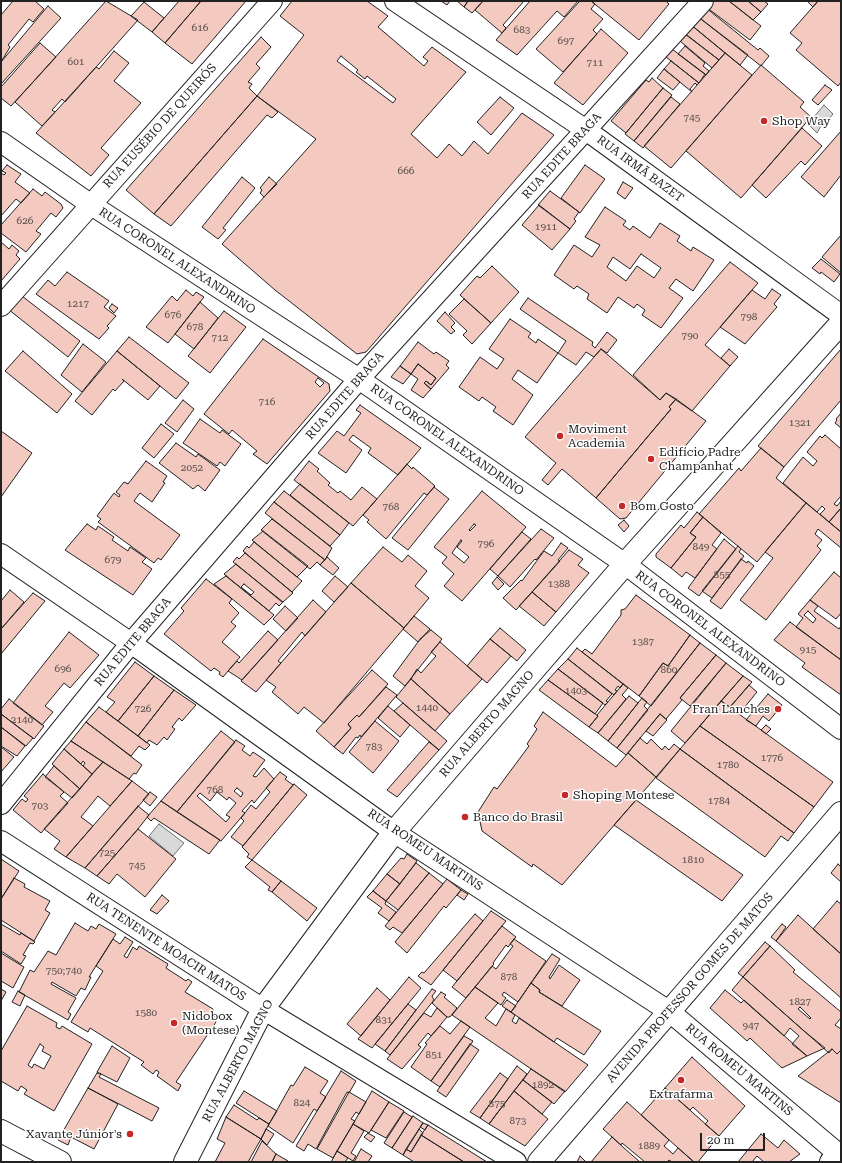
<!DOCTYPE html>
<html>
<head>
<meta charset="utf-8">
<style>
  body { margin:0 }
  #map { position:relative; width:842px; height:1163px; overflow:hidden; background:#fff; font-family:"Roboto Serif",serif }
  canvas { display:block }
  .frame { position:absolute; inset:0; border:2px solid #222; pointer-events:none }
  .scale { position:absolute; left:700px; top:1133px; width:65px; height:18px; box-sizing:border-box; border:2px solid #222; border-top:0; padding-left:5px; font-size:12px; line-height:14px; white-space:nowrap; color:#222; -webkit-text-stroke:3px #fff; paint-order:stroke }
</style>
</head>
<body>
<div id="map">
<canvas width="842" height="1163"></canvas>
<div class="frame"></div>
<div class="scale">20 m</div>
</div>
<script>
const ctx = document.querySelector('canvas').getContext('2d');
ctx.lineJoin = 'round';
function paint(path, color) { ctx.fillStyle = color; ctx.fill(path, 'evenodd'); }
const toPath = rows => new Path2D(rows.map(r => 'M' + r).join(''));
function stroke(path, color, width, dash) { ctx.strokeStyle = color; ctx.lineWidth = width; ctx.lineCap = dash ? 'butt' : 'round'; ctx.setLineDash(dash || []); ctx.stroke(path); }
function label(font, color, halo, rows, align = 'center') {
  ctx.font = font + ' "Roboto Serif",serif'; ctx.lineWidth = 3; ctx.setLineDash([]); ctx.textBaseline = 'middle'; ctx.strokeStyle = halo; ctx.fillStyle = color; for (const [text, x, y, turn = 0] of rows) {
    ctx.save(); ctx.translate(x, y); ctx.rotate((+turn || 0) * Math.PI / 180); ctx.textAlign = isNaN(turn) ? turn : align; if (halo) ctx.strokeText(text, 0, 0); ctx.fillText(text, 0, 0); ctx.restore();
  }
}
const water = toPath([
  [824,105,833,114,828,120,825,119,817,133,808,124,824,105],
  [159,824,184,843,173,856,149,836,159,824]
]);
paint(water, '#d9d9d9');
stroke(water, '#6f6f6f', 1);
const building = toPath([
  [13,1,35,1,44,9,33,22,29,19,8,45,10,47,1,62,1,15,13,1],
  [106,1,138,20,65,102,62,99,52,110,55,112,42,126,15,102,106,1],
  [179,1,201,1,165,43,152,32,179,1],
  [201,1,246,1,192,64,165,43,201,1],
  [292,1,367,1,388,16,378,27,424,66,428,61,423,57,432,47,466,72,411,134,437,158,449,144,462,156,474,141,488,154,522,113,554,135,366,352,357,354,275,290,222,244,316,139,257,96,304,35,280,16,292,1],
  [341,56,358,70,356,72,365,79,367,76,396,99,393,103,337,61,341,56],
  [441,1,450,1,447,5,441,1],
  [457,1,468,1,464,7,457,1],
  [483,1,524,1,503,25,506,28,502,33,475,10,483,1],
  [483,1,472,13,464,7,468,1,483,1],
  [530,1,578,1,564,17,557,11,517,55,496,40,530,1],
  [580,1,591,1,595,4,591,9,603,19,593,30,597,34,563,72,536,49,580,1],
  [591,1,666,1,669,4,639,40,591,1],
  [711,1,729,1,761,26,750,40,706,7,711,1],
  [729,1,748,1,761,12,753,20,729,1],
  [748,1,764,1,768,4,761,12,748,1],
  [807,1,818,1,813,7,807,1],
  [818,1,841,1,841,82,838,86,796,50,802,43,790,33,818,1],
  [144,2,164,18,152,32,131,16,144,2],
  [48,6,61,18,1,84,1,62,48,6],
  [705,7,758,50,760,48,769,56,761,66,697,16,705,7],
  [697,16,748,55,740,65,690,24,697,16],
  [690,24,725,53,719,60,683,32,690,24],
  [601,29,628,53,583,105,554,83,601,29],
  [685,34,719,60,712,68,680,41,685,34],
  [261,37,271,47,256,64,260,68,248,82,252,84,249,88,257,96,154,214,126,190,261,37],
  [40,43,56,57,11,106,1,98,1,87,40,43],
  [685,46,705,63,703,66,709,71,706,75,678,54,685,46],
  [672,49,705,74,699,83,666,57,672,49],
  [114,51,129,63,114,81,141,103,101,148,109,155,91,176,36,133,96,67,99,69,114,51],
  [725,53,752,75,671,168,644,146,725,53],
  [671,61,699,83,697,85,695,83,690,89,692,92,664,69,671,61],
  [761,65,804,102,800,107,811,117,741,198,686,151,761,65],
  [664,69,680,82,673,90,657,78,664,69],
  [652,78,663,88,626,133,611,121,646,80,649,82,652,78],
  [825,85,832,90,818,105,812,100,825,85],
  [663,88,672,95,634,141,625,134,663,88],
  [257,96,278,112,272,118,267,115,171,226,154,214,257,96],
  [500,97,514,108,491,135,477,122,500,97],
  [671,97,680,104,643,148,634,141,671,97],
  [802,128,822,146,805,165,801,161,766,198,752,185,802,128],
  [841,131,841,175,824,197,801,177,841,131],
  [7,165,21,174,15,182,30,193,21,203,16,199,1,216,1,173,4,175,6,173,2,171,7,165],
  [585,165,605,179,580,213,561,198,585,165],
  [242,177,255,188,223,228,226,230,218,239,202,227,242,177],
  [269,177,277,184,264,197,260,193,262,190,260,188,269,177],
  [623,182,633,188,625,199,617,193,623,182],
  [33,189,42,196,45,192,61,204,63,208,56,217,51,213,36,231,41,234,26,252,1,233,1,225,33,189],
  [550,191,579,212,574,219,576,221,570,229,538,205,550,191],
  [539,205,570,229,552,250,522,225,539,205],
  [605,207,626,221,623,225,630,230,633,226,650,238,660,223,680,236,677,241,691,251,693,247,714,260,693,291,676,279,669,288,683,298,661,328,642,315,645,310,637,304,634,308,618,297,607,313,587,299,589,294,577,286,574,289,554,275,574,245,592,257,600,245,585,237,605,207],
  [641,254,661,268,654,278,637,266,626,281,607,267,613,257,630,269,641,254],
  [841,235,841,273,822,257,841,235],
  [1,242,9,249,12,245,19,251,16,255,20,259,1,281,1,242],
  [821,259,840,274,834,282,821,272,820,274,812,268,821,259],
  [730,262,758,283,705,345,730,366,692,411,666,393,660,400,633,375,730,262],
  [492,266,519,292,491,323,460,295,477,276,480,278,492,266],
  [67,272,109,301,104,307,116,316,107,326,109,328,99,339,36,294,48,280,55,286,67,272],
  [772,289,781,295,774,304,777,307,745,344,720,327,752,290,765,299,772,289],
  [186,290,193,296,196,292,204,297,168,343,146,327,172,296,177,301,186,290],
  [22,296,80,341,68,357,8,309,22,296],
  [528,298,593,342,592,345,595,348,607,332,617,340,607,353,601,349,594,357,586,352,576,365,558,353,566,341,520,309,528,298],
  [464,299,491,323,472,344,463,335,467,331,449,314,464,299],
  [200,302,218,318,194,349,175,334,200,302],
  [112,304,118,308,114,313,109,308,112,304],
  [224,311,246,327,210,373,188,356,224,311],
  [445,312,455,323,451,327,455,331,451,334,437,321,445,312],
  [510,319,531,333,528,337,536,343,538,339,558,353,537,383,518,370,512,379,533,395,513,425,493,411,496,407,482,397,479,401,459,387,480,357,497,369,504,359,489,349,510,319],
  [129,337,189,383,176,399,117,351,129,337],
  [263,339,329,384,330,391,267,464,253,454,257,451,232,430,229,434,204,414,263,339],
  [318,378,324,383,320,387,315,382,318,378],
  [418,342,434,354,436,352,449,361,446,365,449,368,431,389,424,383,426,381,431,385,436,378,418,364,411,374,400,366,418,342],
  [83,344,106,362,82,392,61,375,83,344],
  [601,349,660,400,666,393,676,399,669,407,671,409,596,498,562,469,548,485,542,480,556,463,525,437,601,349],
  [729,349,738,357,730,366,721,358,729,349],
  [841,349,841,400,784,467,758,446,841,349],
  [23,351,72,394,57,413,5,371,23,351],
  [117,351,160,386,148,400,122,379,124,381,115,391,113,389,92,415,75,401,117,351],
  [418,364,436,378,431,385,426,381,424,383,431,389,423,398,411,390,418,379,411,374,403,384,391,377,400,366,411,374,418,364],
  [676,399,706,421,626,518,620,519,596,498,671,409,669,407,676,399],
  [183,400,194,409,177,432,165,423,183,400],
  [360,405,421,448,398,475,368,453,371,448,353,435,349,440,362,450,346,473,318,453,337,431,344,436,361,413,356,410,360,405],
  [841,413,841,428,835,423,837,420,836,419,841,413],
  [200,419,220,433,222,430,241,444,225,466,220,462,217,466,183,443,200,419],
  [161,424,174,434,154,458,142,448,161,424],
  [1,431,32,453,1,497,1,431],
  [825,435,841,449,841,496,834,504,837,506,841,501,841,508,829,522,820,514,825,509,822,506,817,512,783,483,803,457,813,466,817,461,807,452,820,436,822,438,825,435],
  [176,443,196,457,198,454,220,470,205,491,198,485,193,489,159,463,176,443],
  [761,448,784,467,776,478,806,503,757,562,699,514,739,468,741,471,761,448],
  [146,461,167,476,163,482,165,483,152,502,140,493,134,501,180,535,161,560,158,558,154,563,98,522,101,519,97,516,114,493,119,497,120,495,116,492,124,482,128,484,146,461],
  [309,461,319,469,317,471,330,483,328,485,338,493,340,491,351,500,362,487,377,499,353,526,294,480,309,461],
  [407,464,412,469,413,467,435,486,427,495,424,493,386,539,367,522,369,520,363,515,407,464],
  [300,484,349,523,340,535,290,495,300,484],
  [434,487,449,499,408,550,392,538,434,487],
  [284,491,340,535,330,546,274,502,284,491],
  [482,491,526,527,462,601,444,586,454,574,442,563,447,557,434,547,482,491],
  [474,524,476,525,470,531,469,530,474,524],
  [461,540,462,541,457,547,469,557,464,563,452,553,461,540],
  [274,502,332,548,325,560,265,513,274,502],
  [806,503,841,532,841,548,818,529,815,534,822,540,817,546,821,550,766,620,740,600,773,558,765,552,806,503],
  [841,508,841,532,829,522,841,508],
  [697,512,703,517,690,533,696,537,671,568,656,557,656,554,681,525,684,528,697,512],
  [703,517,721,533,712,545,717,549,695,578,686,572,682,577,671,568,696,537,690,533,703,517],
  [272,519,325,560,320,565,317,562,310,569,261,530,272,519],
  [624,520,629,526,624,532,618,525,624,520],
  [87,524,96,530,98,526,114,537,112,540,128,551,130,547,146,558,142,562,152,569,133,595,65,550,87,524],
  [541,529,554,538,536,560,535,559,510,587,498,576,541,529],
  [263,531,308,566,297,577,252,540,263,531],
  [522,532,531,539,498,576,490,569,522,532],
  [724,539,736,549,699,596,688,588,724,539],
  [254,542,302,581,292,592,243,551,247,546,249,548,254,542],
  [561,543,568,548,558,560,560,561,516,610,503,598,521,580,522,581,544,551,552,556,561,543],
  [738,546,741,549,739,552,744,556,712,598,702,591,738,546],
  [383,547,402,562,408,555,427,571,415,586,429,598,404,628,351,583,383,547],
  [569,550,583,559,578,565,589,573,556,612,532,592,569,550],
  [245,553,293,593,283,602,233,562,237,557,239,559,245,553],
  [327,557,339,568,333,575,320,565,327,557],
  [741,559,747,563,748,561,754,566,721,609,710,601,741,559],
  [236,564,282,602,283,602,279,606,276,603,269,611,224,574,236,564],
  [244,584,254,592,251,595,241,587,244,584],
  [834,572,841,578,841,613,836,619,810,600,834,572],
  [226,576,274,615,264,625,214,584,226,576],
  [335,576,348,587,334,602,322,591,335,576],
  [497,577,504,584,498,590,492,583,497,577],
  [206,579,232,599,229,603,239,613,231,622,236,626,222,642,240,657,223,677,219,674,220,672,214,668,211,671,164,634,184,611,181,608,206,579],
  [351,583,404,628,324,723,304,707,298,714,272,692,276,687,266,680,351,583],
  [10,590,24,602,1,629,1,601,10,590],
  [532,592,556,612,544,626,519,606,532,592],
  [33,593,45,601,1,654,1,629,33,593],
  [636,595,690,635,668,666,663,663,639,696,582,652,585,649,592,654,621,615,621,610,625,609,636,595],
  [313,600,326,612,305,636,302,632,278,661,281,663,256,692,241,681,313,600],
  [810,600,818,606,814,611,839,629,841,626,841,660,796,627,803,618,798,614,810,600],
  [808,611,816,619,813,623,804,615,808,611],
  [285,606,298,618,286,631,273,619,285,606],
  [414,616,430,629,418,642,403,629,414,616],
  [790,622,841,660,841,695,802,667,805,663,774,640,790,622],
  [500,628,526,650,517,661,490,639,500,628],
  [431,630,442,639,405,686,393,676,421,638,431,630],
  [268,631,278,640,242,680,228,671,237,661,239,663,268,631],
  [69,632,99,655,70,688,64,683,45,706,53,712,42,725,13,703,69,632],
  [690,635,700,643,651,706,639,696,663,663,668,666,690,635],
  [490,639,511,656,487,683,467,666,490,639],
  [440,642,482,679,450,714,411,679,417,669,421,673,436,656,431,652,440,642],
  [700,643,716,655,680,698,682,700,666,719,660,714,626,755,617,748,700,643],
  [577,648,623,684,620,688,618,686,615,690,617,691,614,695,568,659,577,648],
  [716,655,726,663,690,706,680,698,716,655],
  [568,659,612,694,606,701,608,702,605,705,558,669,568,659],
  [135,662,154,676,118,721,106,712,115,702,107,697,135,662],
  [726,663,743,676,685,743,671,731,726,663],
  [558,669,603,703,595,714,548,680,558,669],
  [372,670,388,684,359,717,357,715,348,724,351,728,334,747,316,731,372,670],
  [154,676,174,690,138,736,118,721,154,676],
  [743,676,752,682,730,707,721,701,743,676],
  [411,679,450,714,435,731,396,697,411,679],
  [548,680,598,716,589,727,539,690,548,680],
  [623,684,628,688,622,695,626,699,598,733,589,727,598,716,597,715,623,684],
  [749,685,757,692,739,714,730,707,749,685],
  [386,687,397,695,361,737,360,735,358,738,356,737,343,754,334,747,351,728,348,724,357,715,359,717,386,687],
  [174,690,196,705,182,721,179,718,172,727,175,729,167,740,164,737,157,745,149,740,147,743,138,736,174,690],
  [768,694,782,705,769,721,763,716,756,726,746,720,768,694],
  [629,696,638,703,608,741,598,733,629,696],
  [642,698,647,702,644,706,648,710,617,748,608,741,642,698],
  [9,699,44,726,34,739,1,714,1,709,9,699],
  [721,701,833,782,814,807,700,726,721,701],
  [403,703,447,741,439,750,394,711,403,703],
  [388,706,410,725,400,737,378,718,388,706],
  [99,707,150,745,145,750,139,746,131,756,86,722,99,707],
  [543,712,616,767,628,753,656,777,562,885,533,864,532,867,482,831,478,812,494,787,497,789,529,746,527,744,537,729,534,726,543,712],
  [1,714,33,738,26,746,1,727,1,714],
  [660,714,667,720,653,736,646,731,660,714],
  [375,721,399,741,373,773,349,752,375,721],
  [86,722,142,765,136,774,134,773,129,779,71,741,86,722],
  [766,725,771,729,766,734,761,730,766,725],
  [700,726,814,807,794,833,680,749,700,726],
  [1,727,25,746,17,756,1,746,1,727],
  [221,731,235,742,177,812,161,801,221,731],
  [640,738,647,744,651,739,662,750,665,746,669,750,674,744,680,749,656,777,628,753,640,738],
  [236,740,245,746,242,750,250,756,253,752,265,760,253,776,256,777,264,768,274,779,254,803,252,800,242,811,245,813,221,841,177,812,236,740],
  [237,788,243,793,241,797,234,791,237,788],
  [217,792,227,800,229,797,236,803,226,815,230,817,226,822,197,796,200,793,210,801,217,792],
  [71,741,103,762,92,774,83,766,85,763,83,761,81,764,64,749,71,741],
  [429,742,439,750,397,797,387,790,429,742],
  [1,747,14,757,1,772,1,747],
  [64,749,92,774,80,789,52,764,64,749],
  [680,749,794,833,788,841,781,836,765,857,656,778,680,749],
  [103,762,132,781,110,806,98,796,81,817,93,826,66,857,54,849,60,841,44,829,103,762],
  [54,766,80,789,72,798,45,777,54,766],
  [280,772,287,777,285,779,293,785,243,846,231,837,244,821,241,818,251,805,256,809,270,792,266,788,280,772],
  [43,774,64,792,60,796,68,803,41,833,13,810,22,799,26,802,28,799,24,796,43,774],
  [132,781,149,794,85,868,66,857,132,781],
  [294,784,307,795,252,860,247,857,249,854,242,847,294,784],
  [150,792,157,797,150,806,143,800,150,792],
  [636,800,743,875,722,901,614,825,636,800],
  [161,801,220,840,209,854,154,818,151,821,147,817,161,801],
  [138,806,149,815,138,829,97,876,85,868,138,806],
  [138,829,176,859,145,897,117,874,109,884,97,876,138,829],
  [407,854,417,861,400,884,387,874,401,858,404,859,407,854],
  [1,859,19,871,1,899,1,859],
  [252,860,281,881,272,892,268,890,270,887,245,867,252,860],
  [416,863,429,873,398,910,386,901,416,863],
  [838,864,841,867,841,882,831,873,838,864],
  [429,873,443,884,402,933,393,927,390,930,385,926,429,873],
  [387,874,400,884,386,901,373,891,387,874],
  [14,878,25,884,24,887,50,901,45,910,50,913,34,941,1,920,1,899,14,878],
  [447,879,461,890,446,908,444,906,407,953,395,942,447,879],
  [281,881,317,908,307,921,272,892,281,881],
  [461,890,468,894,464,900,457,895,461,890],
  [373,891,386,901,385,904,396,912,389,921,378,913,382,908,367,897,373,891],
  [162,895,169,901,157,914,150,910,162,895],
  [837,901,841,904,841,954,813,929,837,901],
  [491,911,506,921,457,981,443,970,491,911],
  [475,914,483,921,431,985,418,976,422,972,424,973,475,914],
  [798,915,841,954,841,998,776,941,798,915],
  [75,923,88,931,91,926,96,929,99,924,116,934,89,977,91,977,85,990,81,988,76,996,52,982,51,984,76,998,68,1012,71,1014,68,1020,19,992,30,970,34,972,48,951,56,955,75,923],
  [1,924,20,935,21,933,35,942,33,944,30,943,23,955,26,956,21,964,1,951,1,924],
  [782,924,786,927,776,941,771,937,782,924],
  [502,926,516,937,508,947,506,945,493,963,494,964,466,998,452,987,502,926],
  [125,937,133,942,124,956,127,958,133,947,137,950,139,946,168,964,166,968,186,981,188,979,192,982,185,992,213,1009,216,1022,176,1082,181,1085,178,1091,157,1076,159,1072,156,1070,153,1074,141,1065,144,1062,90,1028,88,1032,71,1022,103,971,96,966,113,939,120,944,125,937],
  [514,939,546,961,518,1002,504,992,502,995,506,998,501,1005,475,987,492,966,496,969,513,946,510,944,514,939],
  [765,942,770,946,743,977,738,973,765,942],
  [770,946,795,970,793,972,841,1012,841,1018,835,1025,841,1029,841,1050,837,1054,832,1049,829,1053,743,977,770,946],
  [800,1007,811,1018,810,1019,798,1009,800,1007],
  [1,953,24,967,13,988,1,981,1,953],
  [552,954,560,959,549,977,550,979,559,965,580,980,562,1006,539,992,540,990,531,983,552,954],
  [409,977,421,988,372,1048,358,1039,409,977],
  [743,977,804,1031,825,1048,807,1056,792,1044,799,1036,790,1028,784,1036,732,990,743,977],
  [531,983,540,990,539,992,601,1031,584,1055,557,1038,554,1042,511,1012,531,983],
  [475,987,498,1003,485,1018,496,1026,506,1009,515,1015,512,1021,516,1024,519,1018,588,1065,565,1092,452,1015,475,987],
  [377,988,390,1000,361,1036,347,1024,377,988],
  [1,989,6,992,1,1001,1,989],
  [432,989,436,991,432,996,434,1000,390,1055,385,1051,432,989],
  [725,990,741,1003,744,1000,807,1056,782,1068,750,1038,747,1041,710,1008,725,990],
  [18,991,25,995,20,1006,12,1002,18,991],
  [441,992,446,995,444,997,457,1008,450,1017,447,1017,432,1003,441,992],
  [507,1000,516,1006,511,1012,502,1006,507,1000],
  [408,1004,416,1010,385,1051,375,1044,408,1004],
  [27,1006,57,1023,56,1027,60,1029,62,1026,92,1044,54,1111,24,1094,27,1090,21,1086,18,1091,1,1081,1,1051,27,1006],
  [40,1044,44,1047,42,1051,51,1056,44,1069,34,1064,32,1068,28,1065,40,1044],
  [437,1008,447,1017,431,1036,428,1033,418,1045,421,1047,402,1069,387,1059,424,1013,431,1017,437,1008],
  [461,1021,470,1027,431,1081,411,1067,427,1044,425,1043,440,1026,450,1034,461,1021],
  [464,1036,473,1041,440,1087,431,1081,464,1036],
  [470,1044,479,1050,446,1097,437,1091,470,1044],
  [112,1046,130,1058,117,1082,97,1072,112,1046],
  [832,1049,837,1054,841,1050,841,1103,798,1076,832,1049],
  [692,1057,745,1106,719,1136,705,1124,708,1121,693,1107,690,1110,665,1088,692,1057],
  [517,1066,527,1074,489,1124,480,1118,517,1066],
  [305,1067,328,1081,320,1093,326,1097,317,1111,314,1109,293,1143,268,1126,291,1085,293,1086,305,1067],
  [531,1069,565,1091,554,1104,523,1080,531,1069],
  [341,1071,356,1081,349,1093,347,1092,316,1149,308,1144,304,1151,296,1146,341,1071],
  [97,1073,101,1074,99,1077,159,1108,152,1121,88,1088,97,1073],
  [500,1073,508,1079,480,1118,470,1112,500,1073],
  [523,1080,552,1102,542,1114,514,1091,523,1080],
  [88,1088,118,1104,94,1149,71,1137,68,1145,58,1140,88,1088],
  [665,1088,719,1136,698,1162,694,1162,641,1115,665,1088],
  [244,1091,277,1111,269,1124,236,1103,244,1091],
  [372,1091,389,1102,369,1133,353,1124,372,1091],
  [514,1091,548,1119,525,1146,489,1124,514,1091],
  [349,1092,366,1102,359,1114,356,1112,351,1119,355,1121,333,1158,317,1149,349,1092],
  [389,1102,404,1111,386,1138,371,1130,389,1102],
  [627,1102,669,1140,664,1146,673,1154,678,1148,694,1162,672,1162,669,1160,667,1162,645,1162,622,1143,621,1145,603,1129,627,1102],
  [234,1105,257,1120,259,1118,269,1124,261,1139,226,1117,234,1105],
  [404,1112,412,1117,392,1148,384,1143,404,1112],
  [413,1116,423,1123,403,1155,392,1148,413,1116],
  [226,1117,261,1139,248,1162,215,1162,225,1143,217,1139,226,1117],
  [423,1123,428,1125,425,1130,420,1127,423,1123],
  [353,1124,364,1131,351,1153,356,1156,353,1161,337,1151,353,1124],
  [428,1125,487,1162,464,1162,421,1135,428,1125],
  [266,1129,274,1134,267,1145,261,1139,266,1129],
  [419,1129,423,1133,411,1152,406,1149,419,1129],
  [368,1133,375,1137,371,1142,364,1137,368,1133],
  [761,1134,778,1148,784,1140,800,1154,789,1162,764,1162,757,1156,752,1162,738,1162,761,1134],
  [421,1135,448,1152,464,1162,414,1162,403,1155,406,1149,411,1152,421,1135],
  [612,1137,624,1148,640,1162,591,1162,612,1137],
  [262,1141,276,1154,272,1162,251,1162,262,1141],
  [361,1149,372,1156,368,1162,354,1162,361,1149],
  [337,1151,348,1158,345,1162,331,1162,337,1151],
  [276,1154,288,1161,287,1162,272,1162,276,1154],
  [580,1156,586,1162,577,1162,580,1156]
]);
paint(building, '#f3c9c0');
stroke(building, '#222', 1);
const minor = toPath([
  [395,1,586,130,841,315],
  [1,142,90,204,359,379,625,564,841,729],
  [1,306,272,1],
  [1,554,131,643,394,832,670,1012,841,1156],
  [1,804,131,643,359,379,703,1],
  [1,841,263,1009,516,1162]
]);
const secondary = toPath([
  [831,1162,841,1158]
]);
const primary = toPath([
  [1,1131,60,1162],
  [185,1162,263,1009,394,832,625,564,841,323],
  [539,1162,841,813]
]);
stroke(minor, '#222', 22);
stroke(secondary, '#222', 24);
stroke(primary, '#222', 24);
stroke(minor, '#fff', 20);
stroke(secondary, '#fff', 22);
stroke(primary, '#fff', 22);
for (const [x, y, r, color] of [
  [764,121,4,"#c62828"],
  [560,436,4,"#c62828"],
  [651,459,4,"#c62828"],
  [622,506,4,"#c62828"],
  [778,709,4,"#c62828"],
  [565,795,4,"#c62828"],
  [465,817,4,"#c62828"],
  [174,1023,4,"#c62828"],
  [681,1080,4,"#c62828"],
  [130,1134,4,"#c62828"]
]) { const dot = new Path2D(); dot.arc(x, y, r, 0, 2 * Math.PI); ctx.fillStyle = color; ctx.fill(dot); stroke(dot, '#fff', 1.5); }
label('10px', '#564c4a', null, [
  ["616",200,28],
  ["683",522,30],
  ["697",566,41],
  ["601",76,62],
  ["711",595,63],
  ["745",692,118],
  ["666",406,171],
  ["626",25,221],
  ["1911",546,227],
  ["1217",78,304],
  ["676",173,315],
  ["798",749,317],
  ["678",195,327],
  ["790",690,336],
  ["712",220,338],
  ["716",267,402],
  ["1321",800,423],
  ["2052",192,468],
  ["768",391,507],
  ["796",486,544],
  ["849",701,547],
  ["679",113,560],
  ["855",722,575],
  ["1388",559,584],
  ["1387",643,642],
  ["915",808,650],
  ["696",63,669],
  ["860",669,670],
  ["1403",576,691],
  ["1440",427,708],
  ["726",143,709],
  ["2140",22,720],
  ["783",374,747],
  ["1776",772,758],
  ["1780",728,765],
  ["768",215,790],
  ["1784",719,801],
  ["703",40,806],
  ["725",107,853],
  ["1810",693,860],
  ["745",137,866],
  ["750;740",64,971],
  ["878",509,977],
  ["1827",800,1002],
  ["1580",146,1013],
  ["831",384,1020],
  ["947",751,1026],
  ["851",434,1055],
  ["1892",543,1085],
  ["824",302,1103],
  ["875",497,1104],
  ["873",518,1121],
  ["1889",649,1146]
]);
label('12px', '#222', '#fff', [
  ["Shop Way",772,121],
  ["Moviment",568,429],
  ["Academia",568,443],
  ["Edifício Padre",659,452],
  ["Champanhat",659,466],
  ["Bom Gosto",630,506],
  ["Fran Lanches",770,709,"right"],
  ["Shoping Montese",573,795],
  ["Banco do Brasil",473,817],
  ["Nidobox",182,1016],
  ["(Montese)",182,1030],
  ["Extrafarma",681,1094,"center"],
  ["Xavante Júnior's",122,1134,"right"]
], 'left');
label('12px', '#222', '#fff', [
  ["RUA EUSÉBIO DE QUEIRÓS",160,126,-48],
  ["RUA EDITE BRAGA",562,156,-48],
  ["RUA IRMÃ BAZET",640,169,36],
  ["RUA CORONEL ALEXANDRINO",177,261,33],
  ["RUA EDITE BRAGA",345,396,-49],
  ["RUA CORONEL ALEXANDRINO",447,440,35],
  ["RUA CORONEL ALEXANDRINO",710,629,37],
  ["RUA EDITE BRAGA",133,642,-50],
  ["RUA ALBERTO MAGNO",487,724,-49],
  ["RUA ROMEU MARTINS",425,850,34],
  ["RUA TENENTE MOACIR MATOS",166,947,33],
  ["AVENIDA PROFESSOR GOMES DE MATOS",690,988,-49],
  ["RUA ALBERTO MAGNO",238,1061,-62],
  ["RUA ROMEU MARTINS",739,1070,40]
]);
</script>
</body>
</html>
